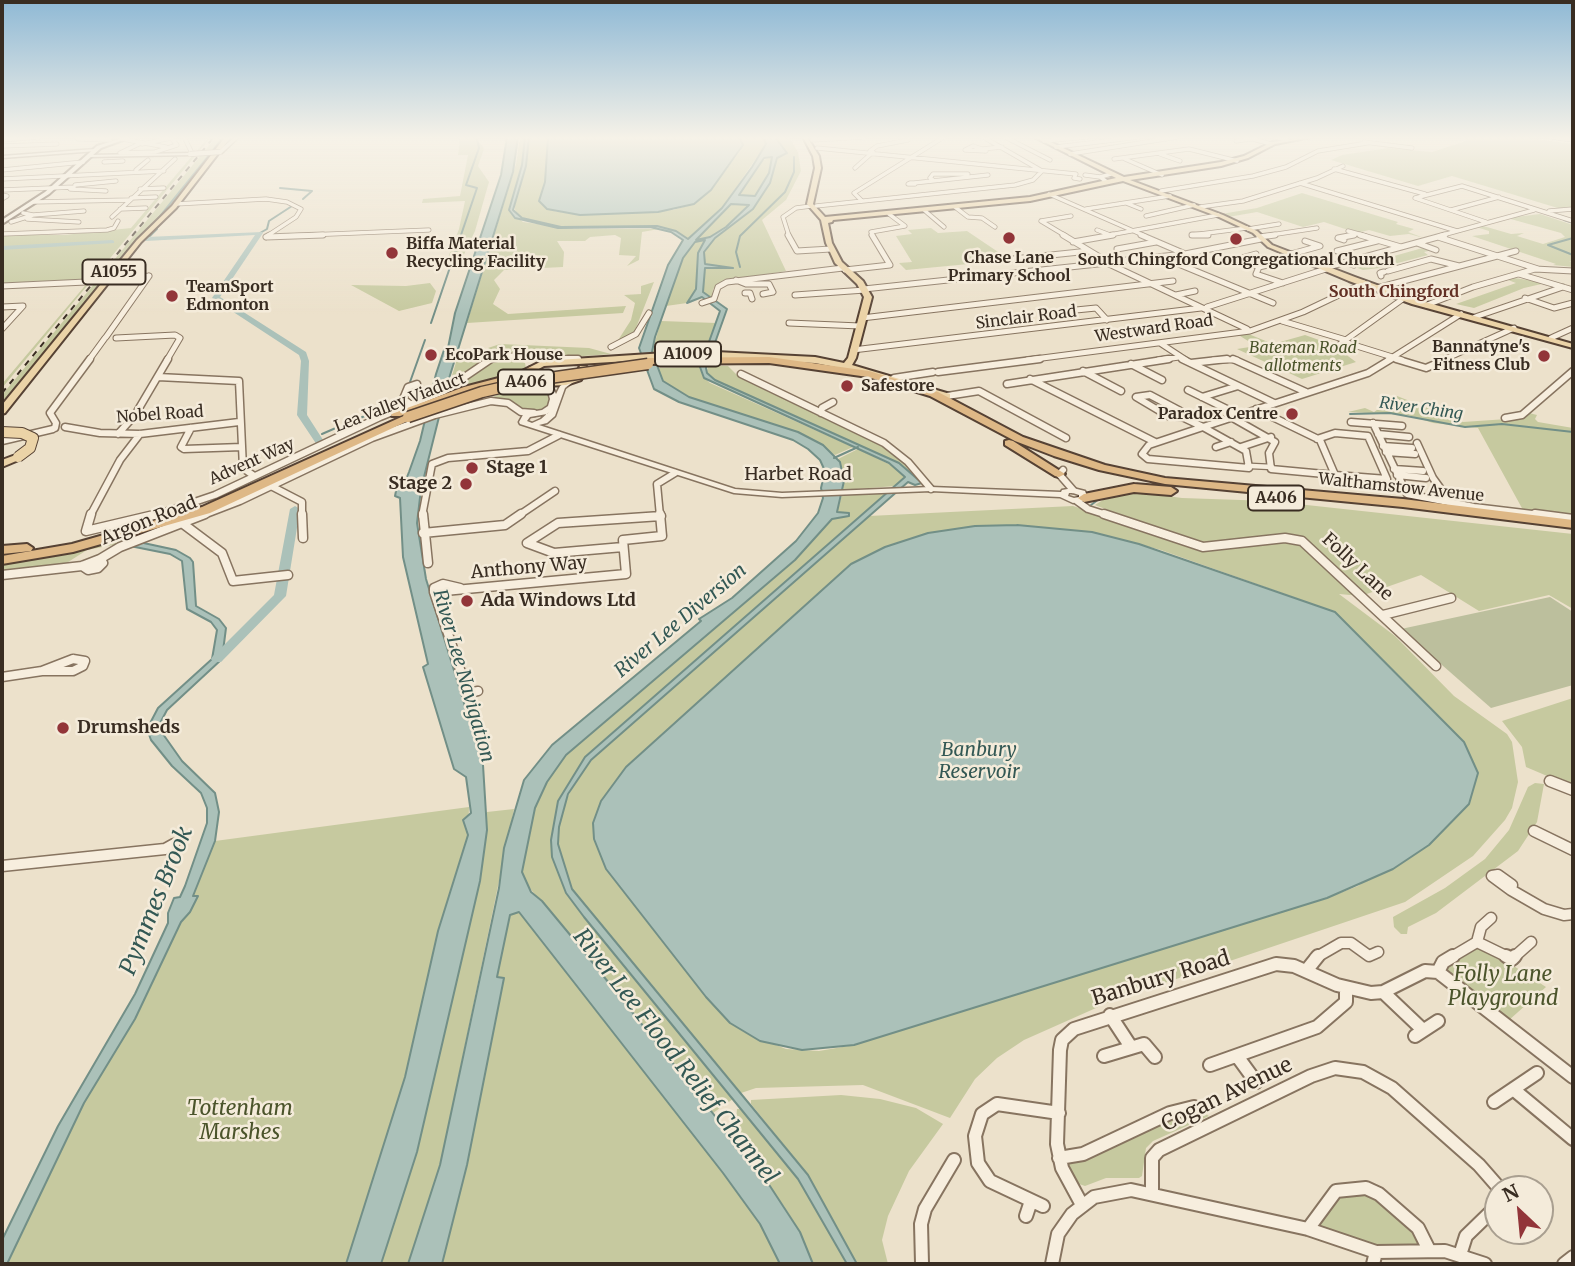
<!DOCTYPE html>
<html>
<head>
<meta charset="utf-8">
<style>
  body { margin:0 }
  #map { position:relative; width:1575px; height:1266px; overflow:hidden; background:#ece1cb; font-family:Merriweather,serif }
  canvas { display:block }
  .frame { position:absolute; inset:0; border:4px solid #392d22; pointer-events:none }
  .north { position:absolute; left:1484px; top:1175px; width:70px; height:70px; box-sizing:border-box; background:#f4ebda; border:2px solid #a99f90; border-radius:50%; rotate:334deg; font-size:19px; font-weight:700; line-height:28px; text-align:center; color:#392d22 }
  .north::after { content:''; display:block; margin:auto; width:24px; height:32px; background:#923539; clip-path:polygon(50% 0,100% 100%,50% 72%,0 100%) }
</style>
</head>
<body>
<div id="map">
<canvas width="1575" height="1266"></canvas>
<div class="frame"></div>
<div class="north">N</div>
</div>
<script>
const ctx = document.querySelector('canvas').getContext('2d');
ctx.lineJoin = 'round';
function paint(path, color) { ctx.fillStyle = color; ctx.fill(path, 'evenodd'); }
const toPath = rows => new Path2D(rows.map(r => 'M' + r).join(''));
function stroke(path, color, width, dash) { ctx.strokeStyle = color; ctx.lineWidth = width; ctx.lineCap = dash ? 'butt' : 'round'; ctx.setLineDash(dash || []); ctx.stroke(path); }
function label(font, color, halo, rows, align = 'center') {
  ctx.font = font + ' Merriweather,serif'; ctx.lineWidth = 5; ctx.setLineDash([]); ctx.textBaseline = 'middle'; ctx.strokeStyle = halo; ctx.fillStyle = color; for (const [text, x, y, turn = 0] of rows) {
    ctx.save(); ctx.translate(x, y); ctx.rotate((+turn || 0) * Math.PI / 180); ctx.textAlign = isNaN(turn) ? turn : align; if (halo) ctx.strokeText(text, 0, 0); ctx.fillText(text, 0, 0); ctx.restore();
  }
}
paint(toPath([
  [209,137,211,137,2,388,2,384,89,281,2,285,2,235,64,235,131,228,192,156,185,155,194,154],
  [216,137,224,137,2,408,2,395],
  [460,137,474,137,482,145,484,149,478,166,489,182,475,231,460,263,446,263,459,229,465,201,422,203,423,199,460,196,468,155,458,155],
  [520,137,525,137,522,165,509,210,523,222,574,229,659,229,642,232,639,260,627,266,636,256,619,255,621,238,615,235,590,237,585,241,557,241,564,252,563,267,504,270,494,280,500,289,493,304,508,314,626,306,623,313,467,323,516,164],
  [529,137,548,137,545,182,539,201,554,211,580,215,673,210,694,204,711,190,741,150,739,137,763,137,766,144,722,208,688,239,657,226,561,227,522,218,516,214,514,204,526,166],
  [775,137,789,137,798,152,801,171,786,200,762,220,786,271,720,283,713,289,712,298,703,292,705,268,710,266,704,263,704,252,715,238,753,209,770,183,777,158,787,154],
  [1459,137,1522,137,1573,144,1573,208,1561,209,1452,176,1418,186,1331,160,1342,155,1388,148,1432,152,1466,141],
  [772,157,769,173,755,196,738,195,763,160],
  [1302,193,1398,222,1396,224,1414,229,1408,232,1424,238,1409,234,1390,236,1369,230,1357,233,1324,222,1303,227,1257,212,1228,217,1221,214,1257,208],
  [731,204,749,205,726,227,710,237,695,240],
  [1540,214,1573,225,1573,261,1569,262,1573,262,1573,267,1553,265,1556,264,1472,236,1489,234,1489,231,1476,227,1480,225,1511,234,1524,233,1517,236,1543,244,1565,237,1561,233,1507,218],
  [931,228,938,233,967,231,1010,260,906,270,899,263,912,262,896,236,912,234,908,230],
  [706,240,697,258,699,281,693,296,687,303,666,306,683,258,695,242],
  [1426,247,1433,250,1424,252,1428,255,1379,268,1363,270,1355,267],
  [1515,278,1546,283,1524,288,1474,308,1456,304,1516,283,1508,280],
  [654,282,634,333,615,345,631,320,635,303,624,295,641,294,641,286],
  [430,283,436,291,432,303,399,311,351,285,406,286],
  [661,321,716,323,706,351,652,352],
  [1246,333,1273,344,1305,335,1333,345,1356,362,1302,379,1237,349,1256,346,1237,334],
  [500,344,589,348,611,354,556,358,497,354,488,348],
  [460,349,486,357,462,377,451,379],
  [515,358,525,363,526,368,519,372,461,386,487,362],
  [708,366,728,366,737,375,888,447,926,482,922,483,899,463,715,380,707,373],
  [700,367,704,378,710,383,853,447,835,455,798,432,690,397,663,381,657,368],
  [537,386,546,388,551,396,545,410,524,410,506,400,489,399,504,392],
  [1397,396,1463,422,1522,418,1529,413,1537,415,1535,419,1538,422,1573,428,1573,516,1523,510,1478,428,1433,423,1408,415,1348,412,1365,408,1374,412],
  [858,449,899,469,905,474,905,479,896,486,842,490,844,481,838,459],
  [889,492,585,757,558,801,551,840,552,857,566,893,733,1099,713,1113,524,881,522,872,535,808,547,782,566,755,584,738,795,560,832,519,849,516,837,512,842,495],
  [1137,492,1182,498,1270,501,1573,534,1573,609,1549,595,1479,611,1421,575,1361,596,1339,594,1395,636,1454,696,1507,734,1512,742,1518,782,1512,808,1505,820,1473,856,1405,902,1114,1000,1024,1040,997,1058,975,1079,950,1118,863,1085,756,1088,741,1093,572,889,558,844,559,827,563,807,578,776,591,760,669,690,869,516,1073,506,1212,551,1095,505,1106,498],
  [975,526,1045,527,1112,537,1161,550,1335,612,1464,742,1478,773,1469,804,1358,886,1327,898,854,1045,819,1051,786,1049,744,1032,730,1023,706,997,606,869,594,839,626,767,851,564,928,533],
  [147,533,118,544,87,550,65,564,2,573,2,562],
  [1573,698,1573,787,1526,767,1522,747,1502,721],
  [1535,783,1544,784,1537,822,1518,851,1436,913,1408,927,1407,934,1401,934,1394,927,1393,917,1445,888,1485,859,1509,830,1528,787],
  [469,807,468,835,438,931,405,1077,346,1264,7,1264,84,1103,135,1019,181,922,190,912,193,897,215,841],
  [514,809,440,1165,408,1264,381,1264,417,1152,480,881,487,812],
  [519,912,723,1173,760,1224,780,1264,442,1264,467,1165,504,978,497,978,510,915],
  [1477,948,1506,961,1546,987,1508,1021,1442,971],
  [841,1095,880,1099,916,1108,943,1124,909,1171,888,1216,882,1240,888,1264,857,1264,808,1175,751,1104,751,1100],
  [1194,1107,1209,1116,1153,1141,1146,1148,1142,1176,1139,1178,1106,1178,1085,1186,1079,1184,1071,1175,1067,1157],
  [737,1109,741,1109,798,1179,847,1264,813,1264,800,1232,784,1206,720,1121,732,1125,736,1121],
  [1367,1192,1417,1232,1420,1245,1377,1246,1320,1228,1317,1222,1341,1193]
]), '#c6c99f');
paint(toPath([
  [1550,597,1573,612,1573,685,1491,708,1401,629]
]), '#bcbf9d');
const water = toPath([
  [507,137,518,137,513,172,447,385,421,489,417,523,426,579,483,765,487,830,480,881,417,1152,381,1264,346,1264,405,1077,438,931,468,835,463,820,471,813,466,777,454,769,423,667,428,664,403,557,400,498,395,496,397,486,405,482,409,472,420,441,436,374,444,350,448,348,455,313,501,175,507,137],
  [525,137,529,137,526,166,513,210,522,218,561,227,657,226,676,231,688,239,722,208,752,167,766,144,763,137,775,137,787,153,777,158,770,183,753,209,715,238,704,252,705,264,733,268,705,268,703,292,727,309,706,368,707,373,715,380,899,463,922,483,915,485,908,482,591,760,568,794,559,827,558,844,572,889,808,1175,857,1264,847,1264,798,1179,584,917,566,893,552,857,551,840,558,801,585,757,905,477,889,463,704,378,700,367,720,311,702,297,687,303,696,289,698,253,705,240,695,242,683,258,655,337,652,352,663,381,689,397,798,432,823,445,840,462,844,481,837,512,849,513,849,516,832,519,795,560,566,755,547,782,535,808,522,872,531,892,542,901,581,948,766,1180,800,1232,813,1264,780,1264,760,1224,723,1173,519,912,510,915,497,977,504,978,467,1165,442,1264,408,1264,440,1165,499,888,504,848,524,780,552,745,701,621,699,619,732,598,796,541,818,513,823,498,821,488,825,471,820,460,808,449,793,440,679,402,654,389,639,348,668,265,683,240,671,232,650,227,558,228,515,218,509,210,522,165,525,137],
  [772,157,769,173,755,196,739,195,764,158,772,157],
  [731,204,749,205,726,227,710,237,696,240,731,204],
  [548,137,739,137,743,145,711,190,694,204,658,212,580,215,547,209,539,201,545,182,548,137],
  [1017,525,1092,532,1139,544,1335,612,1464,742,1478,773,1469,804,1429,845,1393,869,1327,898,854,1045,802,1050,760,1041,730,1023,706,997,606,869,594,839,593,823,601,801,626,767,851,564,885,547,928,533,975,526,1017,525],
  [139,542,176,550,190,558,193,562,196,606,219,619,226,628,222,659,167,710,158,727,182,761,215,793,219,812,215,841,193,896,198,896,190,912,181,922,135,1019,84,1103,7,1264,2,1264,2,1240,58,1126,135,994,168,923,168,913,174,898,180,897,185,886,207,823,207,808,201,793,172,766,151,740,147,729,158,708,212,659,217,630,211,622,187,609,182,561,170,554,130,546,139,542]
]);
paint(water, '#abc1b9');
stroke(water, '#728f87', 2);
stroke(toPath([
  [481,137,485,137],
  [213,150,223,137],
  [280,188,312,191,303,199],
  [1564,220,1573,223],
  [153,225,210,154],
  [260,233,267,229,269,221,292,206],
  [1573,238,1548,245,1573,255],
  [151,239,149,237,157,229],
  [740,267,736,252,740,236,785,192,794,172,794,157],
  [431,323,477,188,466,185,479,148,477,139],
  [410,382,425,340],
  [1350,414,1390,413,1465,427,1502,424,1573,432],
  [348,423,389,406],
  [322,434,338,427],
  [834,458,858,447],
  [1091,505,1099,499]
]), '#728f87', 2);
paint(toPath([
  [262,232,263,233,220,297,306,352,309,361,307,415,325,443,323,445,317,445,297,415,301,361,299,355,212,298,255,235,146,241,143,239,146,237,262,232],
  [112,240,114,241,114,243,2,250,2,246,112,240],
  [295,506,300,509,286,596,221,662,213,662,211,659,213,656,274,595,290,509,295,506]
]), '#abc1b9');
const pedestrianFar1 = toPath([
  [1344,263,1354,266]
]);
const pedestrian = toPath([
  [1251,466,1272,467]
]);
const minorFar5 = toPath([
  [184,137,191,151],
  [1005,137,1050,160],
  [1246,137,1271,144],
  [1275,137,1287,140],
  [1551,137,1573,140],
  [78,139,110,140],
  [122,139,166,147],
  [2,140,39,137],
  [812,140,866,137],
  [1044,141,1087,137],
  [1236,141,1251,139],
  [1364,142,1412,148],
  [141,143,120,153,155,152,177,145,171,138,142,144],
  [2,146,57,144],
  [973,146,982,149,986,151,965,150,973,146],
  [1056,147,1139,137],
  [817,148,1076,174,1074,178,1080,179],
  [982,149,1002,147],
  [870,151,877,146,908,140],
  [1070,154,1178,137],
  [1160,154,1180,161],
  [1114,159,1189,149,1237,161],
  [1125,159,1162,175],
  [104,162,123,161],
  [855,168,873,152],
  [1334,169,1425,194],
  [2,170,83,162],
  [136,170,148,160],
  [1085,175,1100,177],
  [2,179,164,171],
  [933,180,930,178,933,174,968,174],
  [1107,182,1100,177,1111,174],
  [910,183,914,183,915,184,908,184,910,183],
  [914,183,988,175],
  [1300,183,1457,231],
  [75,185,116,181],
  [70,189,106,191],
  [140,189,164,188],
  [2,190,74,187],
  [1161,191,1253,176,1286,167,1318,151,1367,143],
  [1049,194,1145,236],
  [2,195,7,196,2,199],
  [131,198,156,197],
  [862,201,854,193,944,137],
  [34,202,129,200],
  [1126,203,1141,209],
  [176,204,266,199,287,202,301,209,296,217,267,236],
  [816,206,1015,185,1033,180,1042,171,983,137],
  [955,207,968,217,982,218,995,227],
  [1200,207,1243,201,1317,178,1343,166],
  [120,209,146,208],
  [1086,209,1170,196],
  [924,210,944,227],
  [1451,210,1499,197],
  [1549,211,1573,209],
  [33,215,84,211],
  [1146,216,1194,205],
  [112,217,175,159],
  [27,219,79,222],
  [1041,221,1066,236],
  [1041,221,1071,216],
  [11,222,33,215,23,213],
  [1486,222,1415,198,1462,186,1573,221],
  [1248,229,1279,224],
  [1097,230,1110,235],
  [1348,231,1366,236],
  [2,234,107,230,114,228,118,221],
  [1192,235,1247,228],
  [282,236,429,230],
  [789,236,783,217,796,208,811,206],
  [873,236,871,232,905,226,889,214],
  [1104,236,1218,215],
  [1264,236,1317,228],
  [1346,236,1356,234],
  [1439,236,1534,210]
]);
const minorFar4 = toPath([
  [788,235,797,251,831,249],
  [1063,235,1108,262,1185,254,1261,239],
  [1141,235,1183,253],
  [1192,235,1208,235],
  [1360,235,1401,247],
  [266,237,270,235],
  [266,237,323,235],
  [1259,237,1275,235],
  [1438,237,1538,269],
  [1344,240,1338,238,1354,235],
  [1073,242,1113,235],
  [1417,243,1436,250],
  [1117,249,1156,242],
  [1337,251,1377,241],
  [1256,254,1238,259,1259,267,1256,274,1283,283],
  [1291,254,1320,246,1305,241],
  [1164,258,1273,303],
  [1013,259,1089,251],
  [1259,267,1284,261],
  [1328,267,1445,235],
  [845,270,890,265,872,235],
  [1388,271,1431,259,1459,266],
  [1519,274,1573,290],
  [1381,276,1380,273,1384,272],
  [110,277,149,276],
  [736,280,746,284,769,284,773,292,763,294],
  [2,286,86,282],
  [1377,288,1516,251],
  [864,289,1107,263,1247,329],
  [745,293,750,293,752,299],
  [795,295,865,290],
  [1176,295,1195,291],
  [1525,298,1554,308,1573,303],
  [702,303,714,299,718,287,727,282,843,268],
  [1427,305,1473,287,1535,269,1573,271],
  [2,307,23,306,2,329],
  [1207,307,1329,268],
  [1076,310,1096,308,1107,320],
  [1475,317,1563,287],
  [862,318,1173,281],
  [1282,321,1346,340],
  [789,323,860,326],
  [106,337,149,276],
  [116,338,175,335,180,338,167,360],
  [1551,338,1573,328],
  [1344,342,1402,360],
  [1160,343,1186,360],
  [611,347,636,334,649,313],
  [1336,347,1404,298],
  [853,350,1201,308],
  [89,360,105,338],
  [489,360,512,356,578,359],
  [1027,360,1250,331,1303,312,1364,283],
  [1158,360,1179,357],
  [1213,360,1237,360],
  [1388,360,1461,314],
  [1443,360,1514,328]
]);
const minorFar3 = toPath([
  [568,359,578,359],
  [1182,359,1274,403],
  [1233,359,1306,392],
  [1396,359,1426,368,1447,359],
  [1191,363,1227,359],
  [1131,364,1162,380],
  [1083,371,1121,391],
  [938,372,1040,359],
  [741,374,884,443,908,462,931,489],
  [158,377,239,381,243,468,254,476],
  [894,378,933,372],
  [1030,379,1155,442],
  [1007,384,1169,359],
  [1188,390,1239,415],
  [1150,395,1184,413,1182,417,1168,416,1136,397,1150,395],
  [947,396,979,391,1066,438],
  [1202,397,1238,386],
  [410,404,403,399,408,387,417,384],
  [821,413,822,408,833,402],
  [1182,417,1203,427],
  [1231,417,1275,442,1269,453,1271,469,1335,475,1320,440,1256,409],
  [1505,418,1522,415,1573,371],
  [1351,422,1402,426],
  [1373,423,1407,494,1474,507,1549,516],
  [65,427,100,433,140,434,239,422],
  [1203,427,1246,451,1249,468,1148,459,1142,454,1149,445,1203,427],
  [1203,427,1368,373,1391,359],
  [55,428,56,423,50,413,90,359],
  [191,428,181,447,184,449,242,447],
  [118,434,135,415,168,359],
  [1378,434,1409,437],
  [1317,439,1335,433,1368,436,1387,479,1335,475],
  [2,441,53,429],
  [1417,443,1433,478,1451,503],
  [1383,446,1412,448],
  [1216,447,1231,442],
  [1241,447,1271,437],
  [1386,452,1415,454],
  [1394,469,1423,471],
  [1063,470,1059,474,1073,490],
  [1397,475,1426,478],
  [273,487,302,502,302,516],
  [1077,501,1088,509,1110,516],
  [90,516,120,460,140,434],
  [153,516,215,495,380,417,444,391,491,359],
  [201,516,240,501,372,438,435,415,491,401,508,403,521,412,534,413],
  [422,516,432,464,448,458,528,451,559,435],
  [518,516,555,491],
  [660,516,657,484,675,473]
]);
const minorFar2 = toPath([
  [91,514,86,531,158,514],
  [302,514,303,538],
  [423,514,428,563],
  [1104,514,1203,547,1285,538,1302,541,1436,666],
  [1535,514,1573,519],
  [182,523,222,553,233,581,288,575],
  [423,533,505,525,521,514],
  [623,547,554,553,527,543,558,523,661,516],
  [100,559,120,547,205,514],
  [82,566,88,570,98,568,103,563,100,559],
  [2,575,82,566,100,559],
  [434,592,626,574,623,540,662,536,660,514],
  [434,592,468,693,478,691],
  [434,592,434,588,443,584,460,588],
  [1383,615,1451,598],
  [73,659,85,661,83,666,73,671,42,671,73,659],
  [2,677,42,671]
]);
const minorFar1 = toPath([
  [1550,781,1573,790],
  [1534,831,1573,850],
  [2,866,165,849,174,844],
  [1498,875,1512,885,1511,890,1492,876,1498,875],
  [1511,890,1544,909,1564,915,1573,914],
  [1477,942,1510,958],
  [1315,958,1341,943,1351,943,1369,956,1378,952],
  [1450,958,1477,942,1481,927,1491,918],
  [1513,958,1531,942]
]);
const minor = toPath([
  [1506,956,1512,959,1515,956],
  [1306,971,1318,956],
  [1438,972,1573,1077],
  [1438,972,1443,962,1453,956],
  [1383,992,1423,1030],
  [1110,1015,1131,1047],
  [1415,1036,1438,1021],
  [1104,1056,1144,1044,1155,1057],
  [1237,1056,1256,1082],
  [1210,1065,1317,1027,1346,1002,1346,988],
  [1513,1089,1573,1139],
  [1494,1102,1537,1073],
  [1059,1158,1083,1154,1170,1113,1194,1107],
  [1152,1194,1152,1158,1159,1150,1311,1076,1335,1068,1363,1072,1392,1088,1479,1165,1500,1189],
  [1082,1205,1062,1168,1057,1144,1060,1050,1062,1040,1074,1029,1276,964,1294,966,1337,985,1371,993,1383,992,1425,971,1438,972],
  [1043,1206,990,1181,978,1163,975,1136,982,1114,997,1104,1059,1113],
  [1026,1216,1031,1201],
  [1308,1229,1336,1191,1366,1188,1379,1194,1418,1228,1429,1250],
  [1460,1255,1466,1236,1498,1205],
  [922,1263,921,1224,925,1209,954,1160],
  [1052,1264,1058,1234,1072,1214,1094,1197,1131,1190,1308,1229,1376,1252,1445,1251,1485,1264],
  [1373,1264,1376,1252],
  [1564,1264,1573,1257]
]);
const tertiary = toPath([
  [235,137,239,137,222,153,218,153,218,151,235,137],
  [95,149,97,151,2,158,2,156,95,149],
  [190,153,192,155,89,157,87,156,89,155,190,153],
  [573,378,576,380,565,388,555,416,547,423,539,425,735,489,782,493,931,487,1061,492,1062,490,1073,488,1085,491,1088,498,1087,500,1073,503,1060,497,931,491,782,497,734,493,520,424,519,422,524,413,542,410,548,406,550,399,546,384,547,383,551,383,556,394,560,386,573,378],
  [549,412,541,419,532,423,527,421,530,417,547,414,549,412],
  [1069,493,1073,493,1079,495,1079,497,1074,498,1068,496,1069,493]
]);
const secondary = toPath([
  [125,137,131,137,101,148,49,194,2,224,2,220,45,192,97,146,125,137]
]);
const primary = toPath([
  [225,137,231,137,176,208,141,242,5,413,2,414,2,405,137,240,172,206,225,137],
  [803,137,807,137,819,156,821,168,813,204,825,217,1030,197,1116,178,1034,137,1040,137,1124,177,1221,162,1244,156,1272,142,1311,137,1275,144,1248,158,1221,166,1130,180,1223,215,1257,231,1272,245,1355,277,1418,300,1573,344,1573,348,1412,304,1349,281,1268,247,1253,233,1219,217,1123,181,1030,201,833,220,832,222,828,223,832,243,842,262,863,281,872,297,856,358,852,365,950,394,950,398,944,398,866,373,815,363,696,357,544,366,537,370,535,375,545,380,565,379,575,376,580,366,586,366,587,368,581,380,566,385,543,386,527,378,526,376,530,367,542,361,696,351,815,357,844,363,848,358,864,297,857,284,835,263,826,243,821,220,807,204,815,168,813,156,803,137],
  [18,454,21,455,21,459,2,467,2,460,18,454]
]);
const trunk = toPath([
  [769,357,869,371,938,392,1023,437,1105,465,1165,478,1403,499,1573,520,1573,528,1403,507,1165,484,1099,470,1054,456,1015,441,930,396,868,377,769,363,646,364,641,361,646,358,769,357],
  [530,367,538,369,526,377,472,391,400,416,392,416,391,414,464,387,518,373,530,367],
  [408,414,413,417,412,419,210,513,73,552,2,564,2,556,72,544,202,507,408,414],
  [1009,440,1013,441,1065,474,1059,477,1055,476,1005,445,1005,441,1009,440],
  [1134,484,1171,487,1177,491,1171,495,1134,492,1084,502,1078,498,1084,494,1134,484],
  [27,544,33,548,31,551,2,554,2,546,27,544]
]);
stroke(pedestrianFar1, '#877460', 5);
stroke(pedestrian, '#877460', 7);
stroke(minorFar5, '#877460', 5);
stroke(minorFar4, '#877460', 7);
stroke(minorFar3, '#877460', 9);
stroke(minorFar2, '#877460', 11);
stroke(minorFar1, '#877460', 13);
stroke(minor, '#877460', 16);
stroke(tertiary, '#877460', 3);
stroke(secondary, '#695543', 4);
stroke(primary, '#564234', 4);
stroke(trunk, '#564234', 4);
stroke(pedestrianFar1, '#f7eede', 3.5);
stroke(pedestrian, '#f7eede', 4.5);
stroke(minorFar5, '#f7eede', 3.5);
stroke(minorFar4, '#f7eede', 5);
stroke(minorFar3, '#f7eede', 6);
stroke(minorFar2, '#f7eede', 8);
stroke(minorFar1, '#f7eede', 10);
stroke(minor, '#f7eede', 12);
paint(tertiary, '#f7eede');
paint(secondary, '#f7eede');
paint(primary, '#ebd3a7');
paint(trunk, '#deb886');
stroke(toPath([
  [2,393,214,137]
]), '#392d22', 2, [6, 6]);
const tertiaryBridge = toPath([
  [190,154,220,152]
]);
const primaryBridge = toPath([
  [2,432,22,433,33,438,30,448,18,457]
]);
const trunkBridge = toPath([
  [408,417,482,392,535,380,648,364]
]);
stroke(tertiaryBridge, '#877460', 6, []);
stroke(primaryBridge, '#564234', 12, []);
stroke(trunkBridge, '#564234', 13, []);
stroke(tertiaryBridge, '#f7eede', 4.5);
stroke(primaryBridge, '#ebd3a7', 10);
stroke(trunkBridge, '#deb886', 10);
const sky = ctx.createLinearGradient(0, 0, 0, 314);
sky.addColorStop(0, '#8fb9d5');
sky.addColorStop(0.44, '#f6f2e8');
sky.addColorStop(1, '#f6f2e800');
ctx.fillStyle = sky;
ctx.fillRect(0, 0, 1575, 314);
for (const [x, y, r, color] of [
  [1009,238,7,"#923539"],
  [1236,239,7,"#923539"],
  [392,253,7,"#923539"],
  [172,296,7,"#923539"],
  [431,355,7,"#923539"],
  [1544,356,7,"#923539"],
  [847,386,7,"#923539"],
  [1292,414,7,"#923539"],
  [472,468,7,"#923539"],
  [466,484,7,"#923539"],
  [467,601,7,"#923539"],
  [63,728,7,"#923539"]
]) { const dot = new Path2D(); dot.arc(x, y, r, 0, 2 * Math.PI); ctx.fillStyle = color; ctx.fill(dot); stroke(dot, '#f4ebda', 2.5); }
label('bold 16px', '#392d22', '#f4ebda', [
  ["Biffa Material",406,244],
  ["Recycling Facility",406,262],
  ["Chase Lane",1009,258,"center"],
  ["Primary School",1009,276,"center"],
  ["South Chingford Congregational Church",1236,260,"center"],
  ["TeamSport",186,287],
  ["Edmonton",186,305],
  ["Bannatyne's",1530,347,"right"],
  ["Fitness Club",1530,365,"right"],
  ["EcoPark House",445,355],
  ["Safestore",861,386],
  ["Paradox Centre",1278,414,"right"]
], 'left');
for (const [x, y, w] of [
  [114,272,63],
  [688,354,66],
  [526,382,56],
  [1276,498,56]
]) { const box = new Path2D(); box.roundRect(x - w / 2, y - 12.5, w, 25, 5); ctx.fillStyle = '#f4ebda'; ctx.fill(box); stroke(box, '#392d22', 2); }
label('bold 16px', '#392d22', null, [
  ["A1055",114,272],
  ["A1009",688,354],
  ["A406",526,382],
  ["A406",1276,498]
]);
label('bold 16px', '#623025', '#f4ebda', [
  ["South Chingford",1394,292]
]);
label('16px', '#392d22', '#f4ebda', [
  ["Sinclair Road",1026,318,-7],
  ["Westward Road",1154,329,-8],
  ["Lea Valley Viaduct",400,403,-21],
  ["Nobel Road",160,415,-4],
  ["Advent Way",252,462,-24],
  ["Walthamstow Avenue",1401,488,6]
]);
label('italic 16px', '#4b542b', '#f4ebda', [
  ["Bateman Road",1303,348],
  ["allotments",1303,366]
]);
label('italic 16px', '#335854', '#f4ebda', [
  ["River Ching",1421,409,8]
]);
label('bold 18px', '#392d22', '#f4ebda', [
  ["Stage 1",486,468],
  ["Stage 2",452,484,"right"],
  ["Ada Windows Ltd",481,601],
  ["Drumsheds",77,728]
], 'left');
label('18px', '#392d22', '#f4ebda', [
  ["Harbet Road",798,475],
  ["Argon Road",149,521,-22],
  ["Folly Lane",1357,567,43],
  ["Anthony Way",529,568,-5]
]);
label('italic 19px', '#335854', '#f4ebda', [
  ["River Lee Diversion",681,621,-40],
  ["River Lee Navigation",463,676,74],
  ["Banbury",979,751],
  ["Reservoir",979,773]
]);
label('italic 21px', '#4b542b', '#f4ebda', [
  ["Folly Lane",1503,975],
  ["Playground",1503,999],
  ["Tottenham",240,1109],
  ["Marshes",240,1133]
]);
label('21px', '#392d22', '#f4ebda', [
  ["Banbury Road",1161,979,-17],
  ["Cogan Avenue",1227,1095,-26]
]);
label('italic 23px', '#335854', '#f4ebda', [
  ["Pymmes Brook",157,901,-68],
  ["River Lee Flood Relief Channel",675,1057,52]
]);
</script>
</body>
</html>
